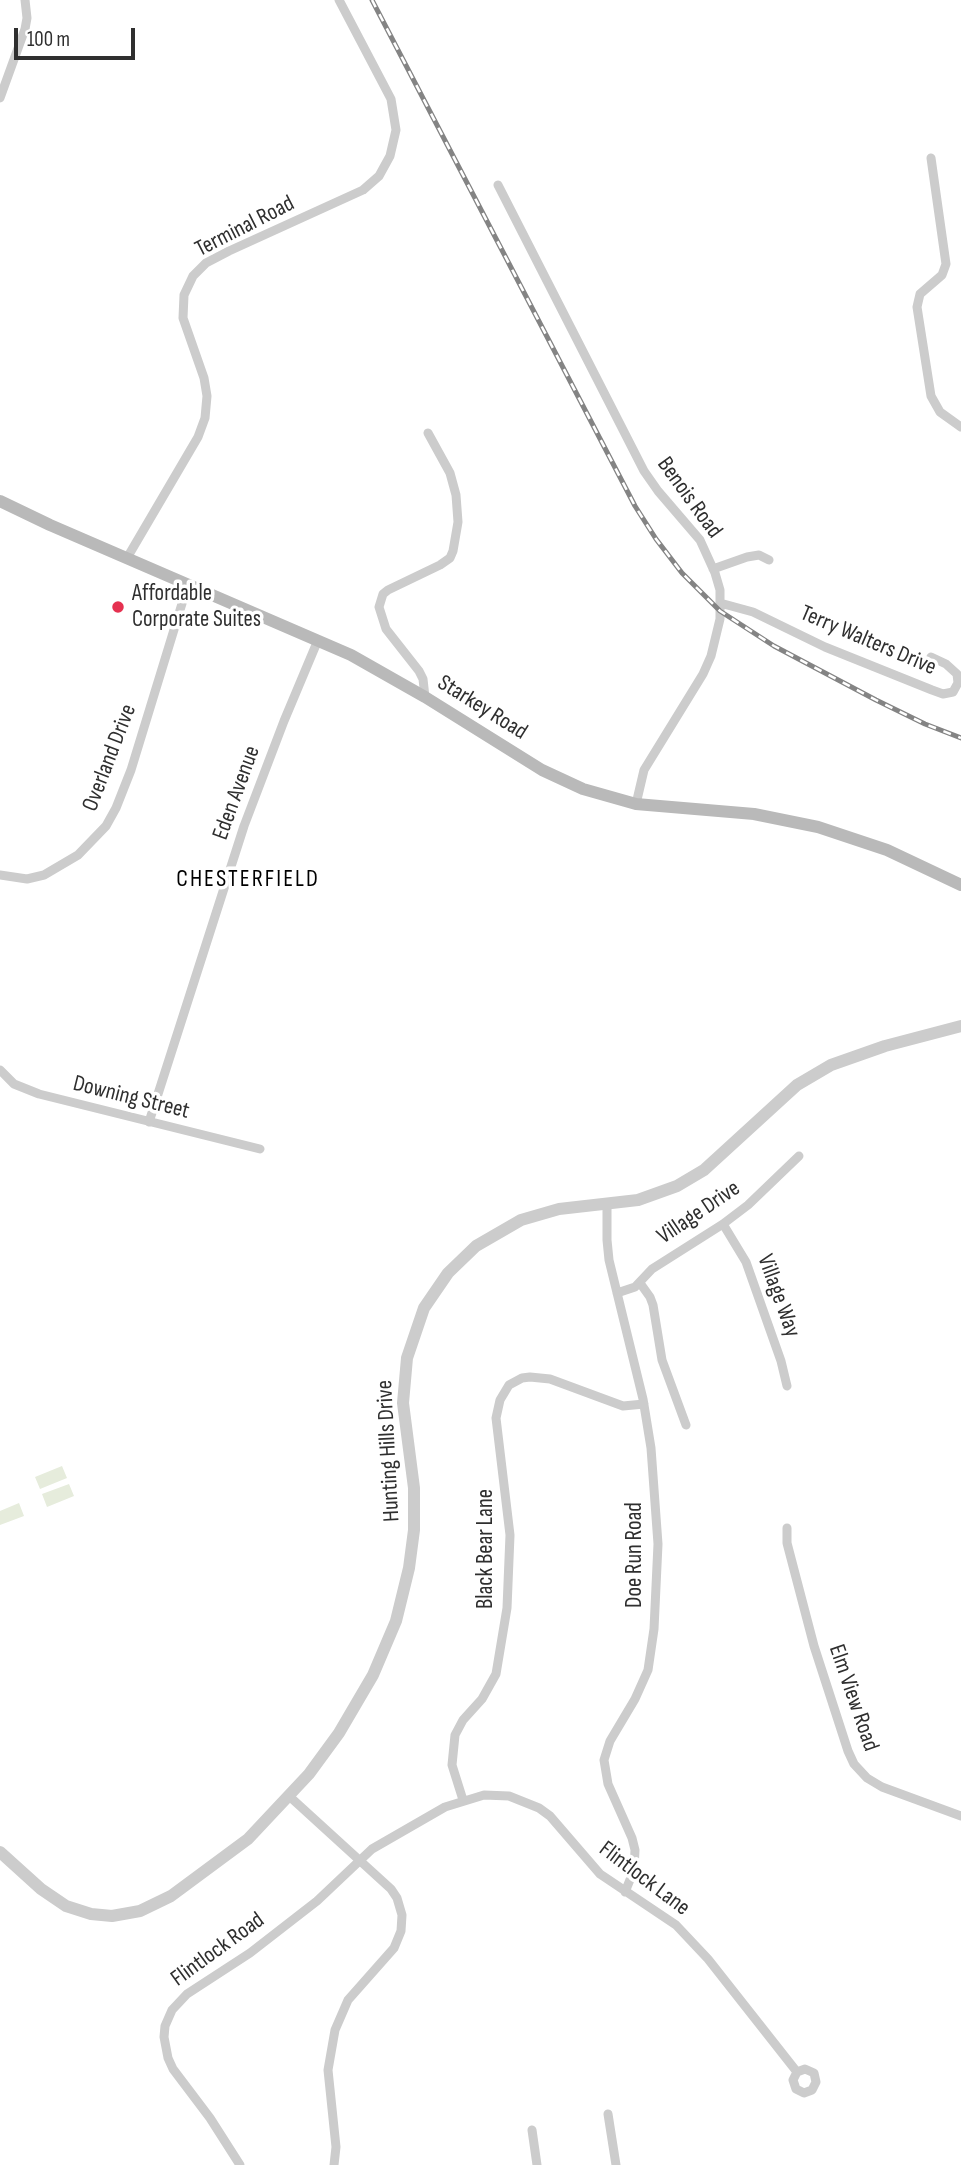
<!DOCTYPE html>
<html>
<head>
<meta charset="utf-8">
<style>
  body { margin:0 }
  #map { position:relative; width:961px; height:2165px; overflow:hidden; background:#fff; font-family:"Sofia Sans Condensed",sans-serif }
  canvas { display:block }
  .scale { position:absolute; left:14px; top:28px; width:121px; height:32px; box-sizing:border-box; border:4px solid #2f2f2f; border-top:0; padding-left:9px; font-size:21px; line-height:24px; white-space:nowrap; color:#2f2f2f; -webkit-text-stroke:5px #fff; paint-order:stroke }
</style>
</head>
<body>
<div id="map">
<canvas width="961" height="2165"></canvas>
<div class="scale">100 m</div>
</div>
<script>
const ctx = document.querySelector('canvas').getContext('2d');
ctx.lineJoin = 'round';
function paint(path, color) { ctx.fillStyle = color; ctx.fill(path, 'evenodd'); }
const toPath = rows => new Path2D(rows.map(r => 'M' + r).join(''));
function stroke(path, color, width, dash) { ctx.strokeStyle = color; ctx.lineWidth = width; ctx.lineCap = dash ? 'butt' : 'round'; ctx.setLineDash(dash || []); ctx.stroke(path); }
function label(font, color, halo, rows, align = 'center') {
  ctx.font = font + ' "Sofia Sans Condensed",sans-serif'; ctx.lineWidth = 7; ctx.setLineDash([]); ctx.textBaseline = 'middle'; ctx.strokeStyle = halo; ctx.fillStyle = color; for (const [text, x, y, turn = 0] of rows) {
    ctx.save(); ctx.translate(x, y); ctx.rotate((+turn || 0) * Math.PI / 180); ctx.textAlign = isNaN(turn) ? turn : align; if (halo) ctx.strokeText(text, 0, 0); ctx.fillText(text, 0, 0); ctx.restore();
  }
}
paint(toPath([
  [62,1466,67,1478,40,1489,35,1477],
  [69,1484,74,1496,47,1507,42,1494],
  [19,1503,24,1516,0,1525,0,1511]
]), '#e6ecdc');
stroke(toPath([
  [0,98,25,29,27,18,25,0],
  [931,158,946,264,942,275,920,294,917,307,931,396,940,412,961,427],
  [498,185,644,471,658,491,700,540,715,573,720,590,720,619,711,656,703,674,644,770,636,804],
  [127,558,198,437,205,418,207,396,204,378,183,318,184,295,193,276,206,263,229,251,363,190,379,176,390,156,396,130,391,99,339,0],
  [713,569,747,557,759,555,769,560],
  [720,603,753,612,825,647,932,690,943,694,953,692,958,683,957,674,946,664,931,657],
  [425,697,423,679,419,671,386,629,379,607,383,594,388,590,440,565,450,558,453,551,458,522,456,495,450,473,428,433],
  [0,875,27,879,44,875,78,855,106,826,116,808,131,770,188,584],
  [0,1070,14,1084,39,1094,260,1149],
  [149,1122,244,826,284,721,318,640],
  [607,1204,607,1240,609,1260,643,1399,651,1448,658,1544,654,1629,648,1670,635,1699,610,1741,604,1760,608,1784,632,1838,635,1850,634,1870,625,1892],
  [723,1224,746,1262,781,1361,787,1386],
  [640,1283,650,1297,653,1305,662,1360,686,1425],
  [617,1293,635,1287,652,1269,723,1224,748,1205,799,1156],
  [787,1528,787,1543,814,1646,848,1751,854,1764,867,1778,882,1787,961,1816],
  [289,1796,391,1889,397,1898,402,1915,401,1931,394,1948,348,2000,335,2030,328,2070,336,2147,334,2165],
  [463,1800,452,1765,455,1735,463,1720,482,1699,496,1674,507,1608,510,1535,496,1418,500,1400,509,1385,522,1378,530,1377,550,1379,623,1406,644,1404],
  [608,2114,616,2165],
  [532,2130,537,2165],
  [240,2165,210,2118,173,2069,168,2058,164,2037,165,2026,172,2010,187,1994,250,1953,317,1901,372,1849,445,1807,484,1795,509,1796,539,1808,550,1816,600,1874,676,1925,708,1959,797,2072,793,2080,796,2089,804,2093,812,2090,816,2082,814,2073,805,2069,797,2072]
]), '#ccc', 9);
stroke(toPath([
  [0,1852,41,1889,66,1906,91,1914,112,1916,140,1911,171,1896,248,1839,309,1774,339,1733,373,1675,396,1621,409,1568,414,1530,414,1488,403,1403,407,1358,424,1308,448,1273,476,1246,521,1220,559,1209,638,1200,677,1186,704,1170,797,1085,831,1065,885,1046,961,1026]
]), '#ccc', 12);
stroke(toPath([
  [0,501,50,525,351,655,425,697,542,770,583,789,636,804,754,814,818,827,887,850,961,885]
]), '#b9b9b9', 12);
const rail = toPath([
  [372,0,635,506,656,539,682,573,720,611,774,646,876,700,925,724,961,738]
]);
stroke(rail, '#848484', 5);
stroke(rail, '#fff', 2.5, [8]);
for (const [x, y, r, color] of [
  [118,607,7,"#e53150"]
]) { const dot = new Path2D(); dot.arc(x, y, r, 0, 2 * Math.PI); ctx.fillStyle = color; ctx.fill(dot); stroke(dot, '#fff', 2.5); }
label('23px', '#2f2f2f', '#fff', [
  ["Terminal Road",245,227,-27],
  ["Benois Road",689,498,54],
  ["Terry Walters Drive",868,641,23],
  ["Starkey Road",482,708,32],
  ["Overland Drive",110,758,-69],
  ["Eden Avenue",237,793,-70],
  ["Downing Street",131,1098,14],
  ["Village Drive",699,1213,-34],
  ["Village Way",778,1296,70],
  ["Hunting Hills Drive",389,1451,-93],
  ["Black Bear Lane",486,1549,-90],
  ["Doe Run Road",635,1555,-90],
  ["Elm View Road",853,1698,71],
  ["Flintlock Lane",644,1879,37],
  ["Flintlock Road",218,1950,-36]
]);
label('23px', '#2f2f2f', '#fff', [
  ["Affordable",132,594],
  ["Corporate Suites",132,620]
], 'left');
ctx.letterSpacing = '2px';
label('24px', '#000', '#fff', [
  ["CHESTERFIELD",248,880]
]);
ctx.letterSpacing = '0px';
</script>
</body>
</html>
